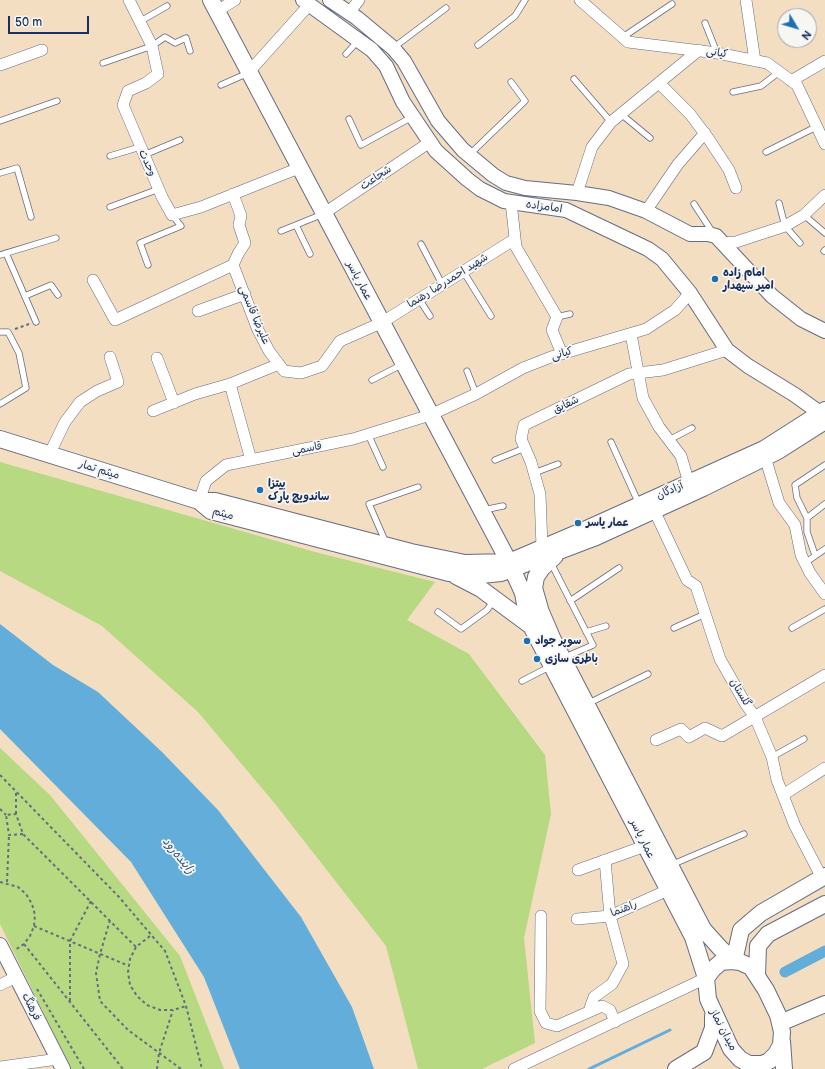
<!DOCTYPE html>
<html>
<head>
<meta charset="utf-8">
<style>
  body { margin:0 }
  #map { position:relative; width:825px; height:1069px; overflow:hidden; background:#f3dec2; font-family:"Balsamiq Sans",sans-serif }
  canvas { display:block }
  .north { position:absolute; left:777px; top:8px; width:40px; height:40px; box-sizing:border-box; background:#f6f6f2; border:1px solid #9ea6b7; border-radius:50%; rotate:128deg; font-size:11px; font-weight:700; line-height:16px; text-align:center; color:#1b2f5e }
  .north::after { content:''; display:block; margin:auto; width:14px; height:18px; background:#1f6fb2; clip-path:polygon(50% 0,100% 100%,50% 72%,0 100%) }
  .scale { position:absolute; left:8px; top:16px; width:81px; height:18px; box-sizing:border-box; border:2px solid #1b2f5e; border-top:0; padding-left:5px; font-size:12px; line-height:14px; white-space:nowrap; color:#1b2f5e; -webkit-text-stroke:3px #f6f6f2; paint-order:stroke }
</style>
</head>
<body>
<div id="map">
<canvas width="825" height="1069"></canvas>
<div class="north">N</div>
<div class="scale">50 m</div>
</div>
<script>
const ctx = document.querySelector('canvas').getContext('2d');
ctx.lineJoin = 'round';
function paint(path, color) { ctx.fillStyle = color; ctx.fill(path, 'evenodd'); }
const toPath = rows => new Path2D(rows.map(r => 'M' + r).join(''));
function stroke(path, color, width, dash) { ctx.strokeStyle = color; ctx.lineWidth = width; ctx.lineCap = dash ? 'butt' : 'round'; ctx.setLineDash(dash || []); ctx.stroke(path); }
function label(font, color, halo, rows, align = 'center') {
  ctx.font = font + ' "Balsamiq Sans","Playpen Sans Arabic",sans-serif'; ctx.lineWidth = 3.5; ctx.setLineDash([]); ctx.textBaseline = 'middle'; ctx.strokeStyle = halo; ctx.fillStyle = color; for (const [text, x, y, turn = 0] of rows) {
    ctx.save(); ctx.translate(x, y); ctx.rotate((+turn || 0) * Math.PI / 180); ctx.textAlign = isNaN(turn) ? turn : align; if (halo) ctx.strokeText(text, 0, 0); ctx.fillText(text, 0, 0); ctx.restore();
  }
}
paint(toPath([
  [0,462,315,552,435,582,407,620,469,654,545,755,551,814,524,938,535,1043,482,1069,418,1069,386,946,276,805,198,712,102,626,0,571],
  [0,748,50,795,180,956,224,1069,71,1069,0,924]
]), '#b6d981');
paint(toPath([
  [0,624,53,665,98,692,162,752,218,810,301,917,352,1007,374,1069,240,1069,204,977,131,862,0,729]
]), '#62adda');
stroke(toPath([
  [589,1069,670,1030]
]), '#62adda', 3);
stroke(toPath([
  [785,972,825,951]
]), '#62adda', 11);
const service = toPath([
  [139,22,167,6],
  [705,23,717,53],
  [623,37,672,4],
  [478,45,515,16,525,0],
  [393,48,446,8],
  [346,54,358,41],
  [103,63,152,46,165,37,175,43,186,38,190,51],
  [574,79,611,122],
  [221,85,248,73],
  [733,92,761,86,779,72],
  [621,114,650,138],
  [349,119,361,145,412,117],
  [0,121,57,101],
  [766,152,816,127],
  [144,155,180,140],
  [469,155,525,101,511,82],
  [110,156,140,147],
  [0,173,17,168,31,217],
  [779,203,785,226,800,243],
  [694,204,713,233],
  [110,207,159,189],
  [804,215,825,233],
  [296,225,310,254],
  [281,231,323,214],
  [421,244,442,284],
  [824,251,825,250],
  [6,253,36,322],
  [0,255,56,238],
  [148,265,140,243,181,226,172,215],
  [463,271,491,316],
  [25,296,51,285,58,295],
  [419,299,430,316],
  [557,317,570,314],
  [0,332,8,332,19,353,26,388,0,404],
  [467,371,476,394],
  [372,380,403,364],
  [368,434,383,467],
  [669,440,692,428],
  [611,442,639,504],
  [495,460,525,448],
  [534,473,558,464],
  [483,510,503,506],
  [807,518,825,504],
  [386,543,369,504,418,487],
  [815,555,807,532,807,518,797,498,795,485,825,465],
  [551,563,593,645,563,658],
  [805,563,825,549],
  [570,601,619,568],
  [438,612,461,629,487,610,494,600],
  [674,628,705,614],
  [792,628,825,609],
  [586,632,606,626],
  [522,681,551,666],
  [587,704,648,674],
  [772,757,804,739],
  [671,865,744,834]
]);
const minor = toPath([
  [129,0,152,46,158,74,146,83,128,91,123,105,162,197,172,215,201,207,299,168],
  [580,0,628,42,717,53,767,63,797,85,825,144],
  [746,0,755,61],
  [217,11,235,0],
  [349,13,359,0],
  [0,65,42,50],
  [248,73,309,5],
  [791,81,825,61],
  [659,83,690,114,708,138,729,170,736,188],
  [577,193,592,147,611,122,699,50],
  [233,194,241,216,239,225,245,243,238,254,233,265,258,330,269,351,284,371,301,373,322,366,340,341,381,323,515,239],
  [511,202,516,247,557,317,552,330,562,354],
  [646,211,678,164,705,133],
  [323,214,430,142],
  [723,243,736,242,785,226,804,215,825,195],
  [93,280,115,320,233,265],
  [198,311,245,294],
  [631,334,643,398,659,427,681,456,689,483],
  [157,358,174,403],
  [230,384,251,460],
  [153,411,195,394,230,384,279,364],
  [49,455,65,422,80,402,97,391,118,382,110,357],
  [765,457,779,503,795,525,801,555,810,573,825,594],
  [199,501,206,481,226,465,353,439,430,415,476,394,523,368,551,357,646,329,675,310,690,293],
  [654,510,687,580,696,586,720,659,745,703,755,717,772,757,777,780,795,826,822,878],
  [542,547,540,494,531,462,521,439,524,425,629,374,663,370,727,350],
  [656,740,681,729,689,737,705,728,722,736,825,675],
  [783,795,825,768],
  [578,870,645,846],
  [541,916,540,1011,546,1023,557,1026,602,1006,610,1010,615,1022],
  [577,919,610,916,668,890],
  [0,985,16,977],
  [589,1011,594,997,612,984,623,964,610,916,605,860],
  [0,1067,58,1059],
  [514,1069,706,978]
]);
const tertiary = toPath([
  [303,0,372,50,386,66,403,102,436,151,467,179,480,189,504,201,566,210,648,249,662,259,690,293,727,350,748,366,795,395,820,413],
  [330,0,357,18,393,48,404,61,438,121,463,150,493,175,506,183,525,188,577,193,609,198,646,211,690,234,708,234,716,236,772,296,801,319,825,331],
  [0,945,63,1069]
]);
const secondary = toPath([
  [211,0,509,562,523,593,528,620,693,937,706,978],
  [825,410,764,449,582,531,509,562,465,563,411,552,215,501,199,501,211,511,449,573,481,575,501,573,596,537,703,488,778,451,825,421],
  [0,439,199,501],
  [456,576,481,589,531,626],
  [523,593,541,612,553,640,703,929,720,948,734,961],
  [540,609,534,588,536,577,542,568,555,556],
  [732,961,740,962,751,967,766,990,778,1015,782,1032,781,1045,776,1054,769,1061,762,1064,749,1064,740,1059,731,1049,708,999,706,978,713,969,721,962,732,961],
  [734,961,741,930,761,913,825,876],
  [757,976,758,946,768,934,825,904],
  [780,1023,825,1004],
  [782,1041,784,1069],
  [676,1069,704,1052,713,1028,713,1016]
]);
stroke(service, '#676c81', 7);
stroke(minor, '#676c81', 12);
stroke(tertiary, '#676c81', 16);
stroke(secondary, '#676c81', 18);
stroke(toPath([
  [15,329,29,324],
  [0,775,119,897,165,951,186,1006,202,1069],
  [0,809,6,815],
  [16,814,16,793],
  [23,834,9,835,6,815,16,814,23,834,136,947],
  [0,882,18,887,26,894,32,904,35,915,34,926,30,936,24,944,15,950],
  [7,882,9,835],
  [110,920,100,954,96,973,100,1001,128,1030,181,1069],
  [34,926,129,966],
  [150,936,136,947,130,959,128,972,130,985,137,996,147,1005,160,1010,173,1010,186,1006],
  [24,944,123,1069],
  [37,989,84,1069],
  [70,1001,70,941,91,901],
  [157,1069,159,1053,173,1010]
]), '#676c81', 2, [3, 3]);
stroke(service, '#fff', 5.5);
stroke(minor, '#fff', 11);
stroke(tertiary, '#fff', 14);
stroke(secondary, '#fff', 16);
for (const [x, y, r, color] of [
  [715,279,4,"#1f6fb2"],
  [260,490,4,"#1f6fb2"],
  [578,523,4,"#1f6fb2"],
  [527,641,4,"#1f6fb2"],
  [537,659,4,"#1f6fb2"]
]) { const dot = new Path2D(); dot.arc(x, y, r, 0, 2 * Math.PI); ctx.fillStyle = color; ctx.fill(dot); stroke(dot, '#f6f6f2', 1.5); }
label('11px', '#1b2f5e', '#f6f6f2', [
  ["کیانی",717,53,9],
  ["وحدت",147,163,66],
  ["شجاعت",376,178,-34],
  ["امامزاده",544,207,8],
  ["عمار یاسر",359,281,62],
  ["شهید احمدرضا رهنما",448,281,-32],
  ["علیرضا قاسمی",254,315,67],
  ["کیانی",562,354,-16],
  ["شقایق",566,405,-25],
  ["قاسمی",307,449,-11],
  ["میثم تمار",99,470,17],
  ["آزادگان",670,491,-24],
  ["میثم",223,514,16],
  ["گلستان",740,693,59],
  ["عمار یاسر",642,839,63],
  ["راهنما",624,909,-22],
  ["فرهنگ",31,1007,63],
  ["میدان نماز",723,1030,62]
]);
label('bold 11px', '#1b2f5e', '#f6f6f2', [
  ["امام زاده",723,273],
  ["امیر سپهدار",723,286],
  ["پیتزا",268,484],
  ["ساندویچ پارک",268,497],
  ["عمار یاسر",586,523],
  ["سوپر جواد",535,641],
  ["باطری سازی",545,659]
], 'left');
label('italic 12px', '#305583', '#f6f6f2', [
  ["زاینده‌رود",178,856,51]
]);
</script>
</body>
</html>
